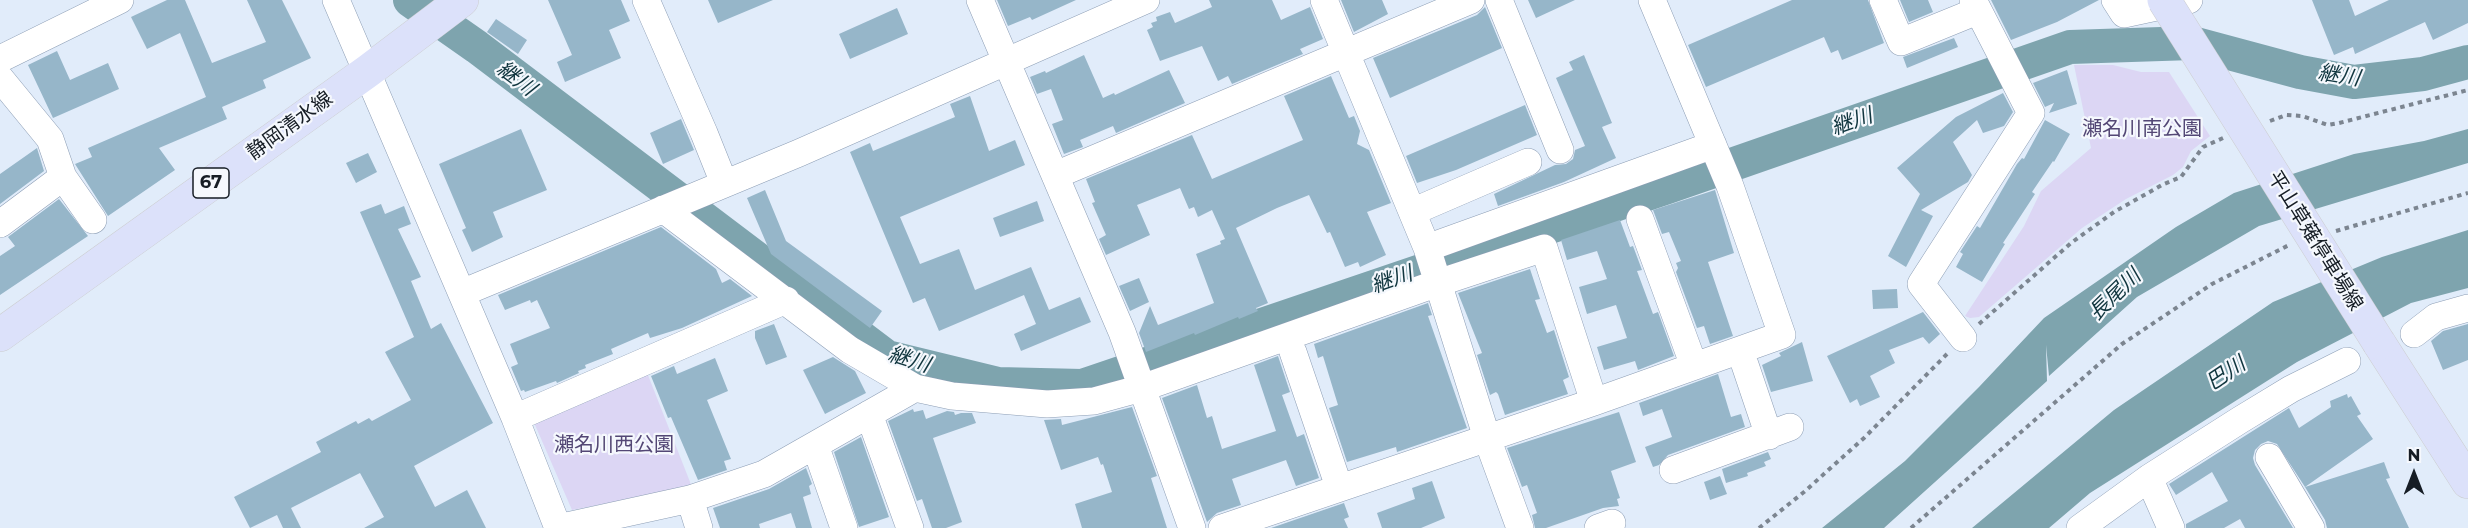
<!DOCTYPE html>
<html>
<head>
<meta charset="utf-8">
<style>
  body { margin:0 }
  #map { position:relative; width:2468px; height:528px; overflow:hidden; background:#e1ecfa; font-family:Montserrat,sans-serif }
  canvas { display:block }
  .north { position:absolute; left:2384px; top:444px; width:60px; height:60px; -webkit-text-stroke:4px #f5f8fd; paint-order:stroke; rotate:0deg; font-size:16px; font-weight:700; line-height:24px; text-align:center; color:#161d25 }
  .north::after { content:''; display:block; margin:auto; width:21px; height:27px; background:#161d25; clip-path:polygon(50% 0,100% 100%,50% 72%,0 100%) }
</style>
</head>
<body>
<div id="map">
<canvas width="2468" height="528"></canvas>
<div class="north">N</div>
</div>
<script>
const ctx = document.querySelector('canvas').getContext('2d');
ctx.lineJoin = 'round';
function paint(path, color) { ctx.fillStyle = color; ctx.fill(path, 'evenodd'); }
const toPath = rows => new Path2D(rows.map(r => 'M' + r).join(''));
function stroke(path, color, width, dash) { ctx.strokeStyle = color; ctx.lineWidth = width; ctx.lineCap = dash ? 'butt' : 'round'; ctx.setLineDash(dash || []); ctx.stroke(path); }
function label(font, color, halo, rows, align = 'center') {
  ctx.font = font + ' Montserrat,"Noto Sans JP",sans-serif'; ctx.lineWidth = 4.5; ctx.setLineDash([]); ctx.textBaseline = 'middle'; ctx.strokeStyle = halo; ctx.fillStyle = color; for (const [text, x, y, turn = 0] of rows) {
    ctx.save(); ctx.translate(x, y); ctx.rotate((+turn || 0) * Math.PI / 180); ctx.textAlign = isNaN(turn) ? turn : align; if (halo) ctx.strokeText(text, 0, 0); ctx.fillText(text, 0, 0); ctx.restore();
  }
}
paint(toPath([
  [2074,65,2113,65,2141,72,2169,72,2210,136,2191,151,2183,167,2173,175,2126,199,2082,228,1979,317,1970,318,1965,316,2024,226,2041,191,2091,148],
  [646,370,692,487,572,510,532,418]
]), '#dcd6f4');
paint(toPath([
  [2468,129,2468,163,2259,226,2137,297,2049,376,2046,345,2047,381,1884,528,1822,528,1905,461,1979,387,2044,318,2176,227,2234,193,2354,154,2424,141],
  [2468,230,2468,288,2411,303,2297,362,2090,493,2049,528,1972,528,2114,410,2273,302,2382,257]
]), '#7ea4ae');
stroke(toPath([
  [410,0,477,47,887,357,998,384,1082,386,1665,188,2070,47,2192,43,2300,72,2354,82,2423,74,2468,62]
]), '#7ea4ae', 34);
paint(toPath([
  [167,0,185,0,212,63,266,42,247,0,282,0,311,58,263,80,266,88,222,107,227,119,159,148,175,170,108,216,75,164,92,157,88,148,206,97,180,33,147,49,131,17],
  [548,0,621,0,630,21,609,30,621,58,565,82,557,62,572,55],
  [708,0,773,0,718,23],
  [997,0,1076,0,1032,20,1030,17,1008,26],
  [1209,0,1272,0,1281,20,1310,7,1323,39,1300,49,1303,54,1232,84,1228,76,1218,81,1202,46,1160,61,1147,30,1153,27,1151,23,1157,21,1156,17,1170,12,1175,23,1212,7],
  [1341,0,1382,0,1388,14,1354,32],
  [1528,0,1575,0,1536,18],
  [1792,0,1868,0,1884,43,1842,60,1838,50,1831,53,1824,37,1706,87,1688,45],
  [1900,0,1928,0,1933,12,1909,22],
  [1991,0,2099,0,2057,22,2011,40],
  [2312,0,2349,0,2355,16,2389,0,2468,0,2468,23,2433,40,2425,22,2355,54,2353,47,2334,55],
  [1485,7,1502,48,1390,98,1373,58,1477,15],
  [897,8,908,34,850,59,839,34],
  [496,19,527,40,518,54,487,32],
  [1954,38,1958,47,1907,68,1903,57],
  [57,51,70,80,108,63,119,89,53,118,28,65],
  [1084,55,1103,98,1114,93,1115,95,1169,70,1185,103,1116,133,1113,126,1080,140,1083,147,1064,154,1052,124,1063,120,1051,89,1037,94,1030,77,1045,71,1046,73],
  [1584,55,1612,123,1602,127,1616,158,1564,182,1498,206,1494,194,1555,165,1566,164,1573,159,1575,150,1585,146,1556,78,1573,70,1569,62],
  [2067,70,2077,104,2049,113,2054,103,2045,107,2033,83],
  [1331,76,1349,118,1354,116,1360,131,1357,144,1369,150,1391,203,1367,212,1386,255,1360,267,1358,262,1345,267,1330,232,1327,233,1309,195,1277,208,1236,228,1268,303,1256,308,1258,311,1239,319,1238,317,1195,335,1194,333,1146,352,1139,333,1150,306,1158,325,1214,303,1196,254,1221,244,1220,241,1225,239,1212,210,1198,217,1194,207,1189,209,1180,188,1137,205,1150,235,1106,255,1099,239,1106,235,1092,203,1095,202,1086,179,1192,135,1212,179,1303,140,1284,96],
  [2003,93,2013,112,2004,126,1983,133,1977,120,1953,142,1972,175,1968,182,1921,210,1933,216,1906,267,1888,256,1920,194,1897,168,1956,117],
  [970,96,989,151,1015,140,1025,165,900,217,920,264,959,249,975,290,1031,267,1049,310,1080,297,1091,322,1021,351,1014,334,1036,324,1024,295,939,331,925,298,913,303,850,152,870,143,873,151,955,117,950,104],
  [1525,105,1537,135,1456,170,1417,183,1406,156],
  [681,119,694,150,663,164,650,133],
  [2045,120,2070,134,2054,162,2053,161,2032,192,2035,194,2003,243,2005,244,1982,282,1956,267,1963,254,1960,252,1977,226,1980,228,2017,164,2022,158,2024,159],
  [521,129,547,190,493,212,503,237,472,252,462,230,466,228,439,164],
  [37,148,44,171,0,204,0,174],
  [368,153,377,172,356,183,346,163],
  [765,190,786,241,882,311,870,328,771,254,747,198],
  [1715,190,1734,253,1708,262,1733,336,1710,344,1704,326,1697,328,1676,272,1678,268,1676,263,1681,261,1669,232,1662,234,1653,210],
  [59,199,88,236,0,295,0,256,15,246,8,237],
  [1037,201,1044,221,1000,237,993,218],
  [381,204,385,214,404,206,411,224,398,229,421,277,411,281,431,329,441,323,493,423,414,466,435,507,467,490,486,528,364,528,384,517,360,473,291,508,301,528,283,528,277,515,250,528,234,497,321,452,316,442,356,421,358,424,369,418,372,421,411,400,385,352,414,337,360,212],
  [1620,220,1630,247,1633,246,1642,270,1637,271,1653,314,1658,312,1674,356,1638,370,1635,361,1604,370,1597,347,1627,338,1616,305,1587,314,1579,287,1607,279,1597,251,1567,260,1561,240],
  [661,227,716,269,722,283,730,279,752,296,682,328,650,338,648,333,611,349,613,354,585,365,586,368,578,371,579,373,557,383,556,381,525,392,524,390,521,391,511,367,518,364,510,344,550,328,537,300,531,303,530,300,505,310,498,295],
  [1530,269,1540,299,1535,300,1547,333,1554,330,1569,377,1563,380,1568,394,1505,415,1498,394,1496,392,1490,395,1477,355,1482,353,1458,293],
  [1139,278,1149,302,1130,311,1119,286],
  [1897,289,1898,308,1873,309,1872,290],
  [1428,303,1432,315,1428,316,1467,428,1397,452,1396,447,1347,462,1329,408,1338,405,1323,356,1318,358,1314,344],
  [1923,312,1940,334,1929,344,1923,337,1889,350,1895,363,1870,376,1880,397,1860,406,1857,399,1850,403,1827,356],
  [774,324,787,357,766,365,755,338,755,331],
  [2468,324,2468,360,2443,370,2431,341,2443,331],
  [1802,342,1813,381,1771,392,1762,365,1781,356,1779,353],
  [1278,356,1290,392,1282,395,1297,437,1304,434,1319,478,1296,486,1286,460,1232,479,1241,505,1217,513,1207,522,1162,398,1197,385,1207,418,1212,416,1222,449,1276,431,1254,365],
  [833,357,855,371,866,393,825,414,803,370],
  [715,358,728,391,707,400,731,459,724,461,727,470,698,480,671,417,668,418,651,376,674,366,677,374],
  [1718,374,1731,417,1741,414,1745,427,1668,455,1659,465,1653,467,1645,447,1672,437,1662,409,1643,416,1639,403],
  [2347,394,2348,398,2351,396,2361,414,2357,416,2373,439,2305,487,2277,444,2268,441,2261,444,2255,450,2253,458,2255,465,2293,528,2245,528,2240,519,2224,528,2186,528,2186,524,2228,501,2212,472,2176,495,2169,484,2289,408,2299,428,2331,407,2330,401],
  [1132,407,1157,476,1151,478,1167,528,1082,528,1075,504,1112,492,1103,464,1101,465,1098,457,1061,470,1044,420,1061,419,1062,425],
  [913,409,914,412,923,410,926,419,947,411,954,412,955,415,961,413,972,413,976,423,933,438,962,522,946,528,932,528,922,499,917,501,888,421],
  [1619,412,1636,462,1611,471,1620,498,1617,499,1619,506,1603,508,1546,528,1535,528,1532,515,1537,513,1527,485,1522,487,1507,448],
  [861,437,889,517,859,527,834,452],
  [1768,452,1771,459,1764,462,1766,466,1747,473,1748,476,1726,483,1722,469],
  [2384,462,2390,478,2386,479,2409,528,2327,528,2325,520,2305,487],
  [806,468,812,484,809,486,811,494,803,497,812,528,796,528,791,513,759,524,760,528,720,528,713,508,769,489],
  [1720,476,1727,494,1710,500,1704,482],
  [1432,481,1445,518,1421,528,1382,528,1377,513,1415,499,1412,488],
  [1344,503,1349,517,1344,519,1348,528,1271,528]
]), '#96b6c9');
const minor = toPath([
  [336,0,515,418,558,528],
  [646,0,704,133,724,183],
  [980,0,1122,332,1192,528],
  [1324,0,1427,248,1487,438,1520,528],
  [1499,0,1560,150],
  [1883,0,1901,42,1977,11],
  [2115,0,2124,14,2189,0],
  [0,59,120,0],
  [0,78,50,139,63,177,93,220],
  [1056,175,1471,0],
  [663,209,850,350,915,388,952,396,1047,404,1094,401,1142,388,1438,283,1544,248,1594,402],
  [1412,212,1528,162],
  [1640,219,1694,366],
  [0,224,63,177],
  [1427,248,1713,145],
  [462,293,799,153,1146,0],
  [2414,334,2436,317,2468,308],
  [1963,338,1921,284,2031,113,1973,0],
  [1740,350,1769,436],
  [1293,352,1339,487],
  [869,414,910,528],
  [515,418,786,300],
  [815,445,915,388],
  [2269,457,2311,528],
  [1673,470,1790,427],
  [2149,478,2171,528],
  [690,499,699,528],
  [558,528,690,499,764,474,815,445,844,528],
  [1222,528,1594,402,1782,335,1730,186,1652,0],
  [1598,528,1612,523],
  [2080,528,2149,478,2240,420,2291,389,2347,361]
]);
const major = toPath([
  [0,335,368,71,462,0],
  [2379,343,2468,482]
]);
stroke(minor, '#8d9eb5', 28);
stroke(major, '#cccdcf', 34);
stroke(toPath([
  [2270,121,2286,115,2302,116,2328,125,2339,123,2468,90],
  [2336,231,2468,193],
  [1979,324,2071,243,2114,212,2162,185,2181,177,2203,147,2223,138],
  [1759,528,1804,492,1864,438,1947,354],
  [1911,528,2122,344,2212,284,2289,245]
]), '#7c8590', 4, [4.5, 4.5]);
stroke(minor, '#fff', 27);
stroke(major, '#dce1fa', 33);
const majorBridge = toPath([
  [2164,0,2379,343]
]);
stroke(majorBridge, '#cccdcf', 34, []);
stroke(majorBridge, '#dce1fa', 33);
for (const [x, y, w] of [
  [211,183,36]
]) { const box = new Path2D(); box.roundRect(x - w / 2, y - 15, w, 30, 4.5); ctx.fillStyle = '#f5f8fd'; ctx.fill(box); stroke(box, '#161d25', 1.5); }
label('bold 18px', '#161d25', null, [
  ["67",211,183]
]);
label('20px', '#161d25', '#f5f8fd', [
  ["静岡清水線",290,126,-36],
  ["平山草薙停車場線",2315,241,58]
]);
label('20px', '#534775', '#f5f8fd', [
  ["瀬名川南公園",2142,129],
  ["瀬名川西公園",614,445]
]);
label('italic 21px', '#10353e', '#f5f8fd', [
  ["継川",2339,76,9],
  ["継川",516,79,37],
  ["継川",1852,122,-19],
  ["継川",1392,280,-19],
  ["長尾川",2115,295,-44],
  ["継川",909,360,17],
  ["巴川",2226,374,-34]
]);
</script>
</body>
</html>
